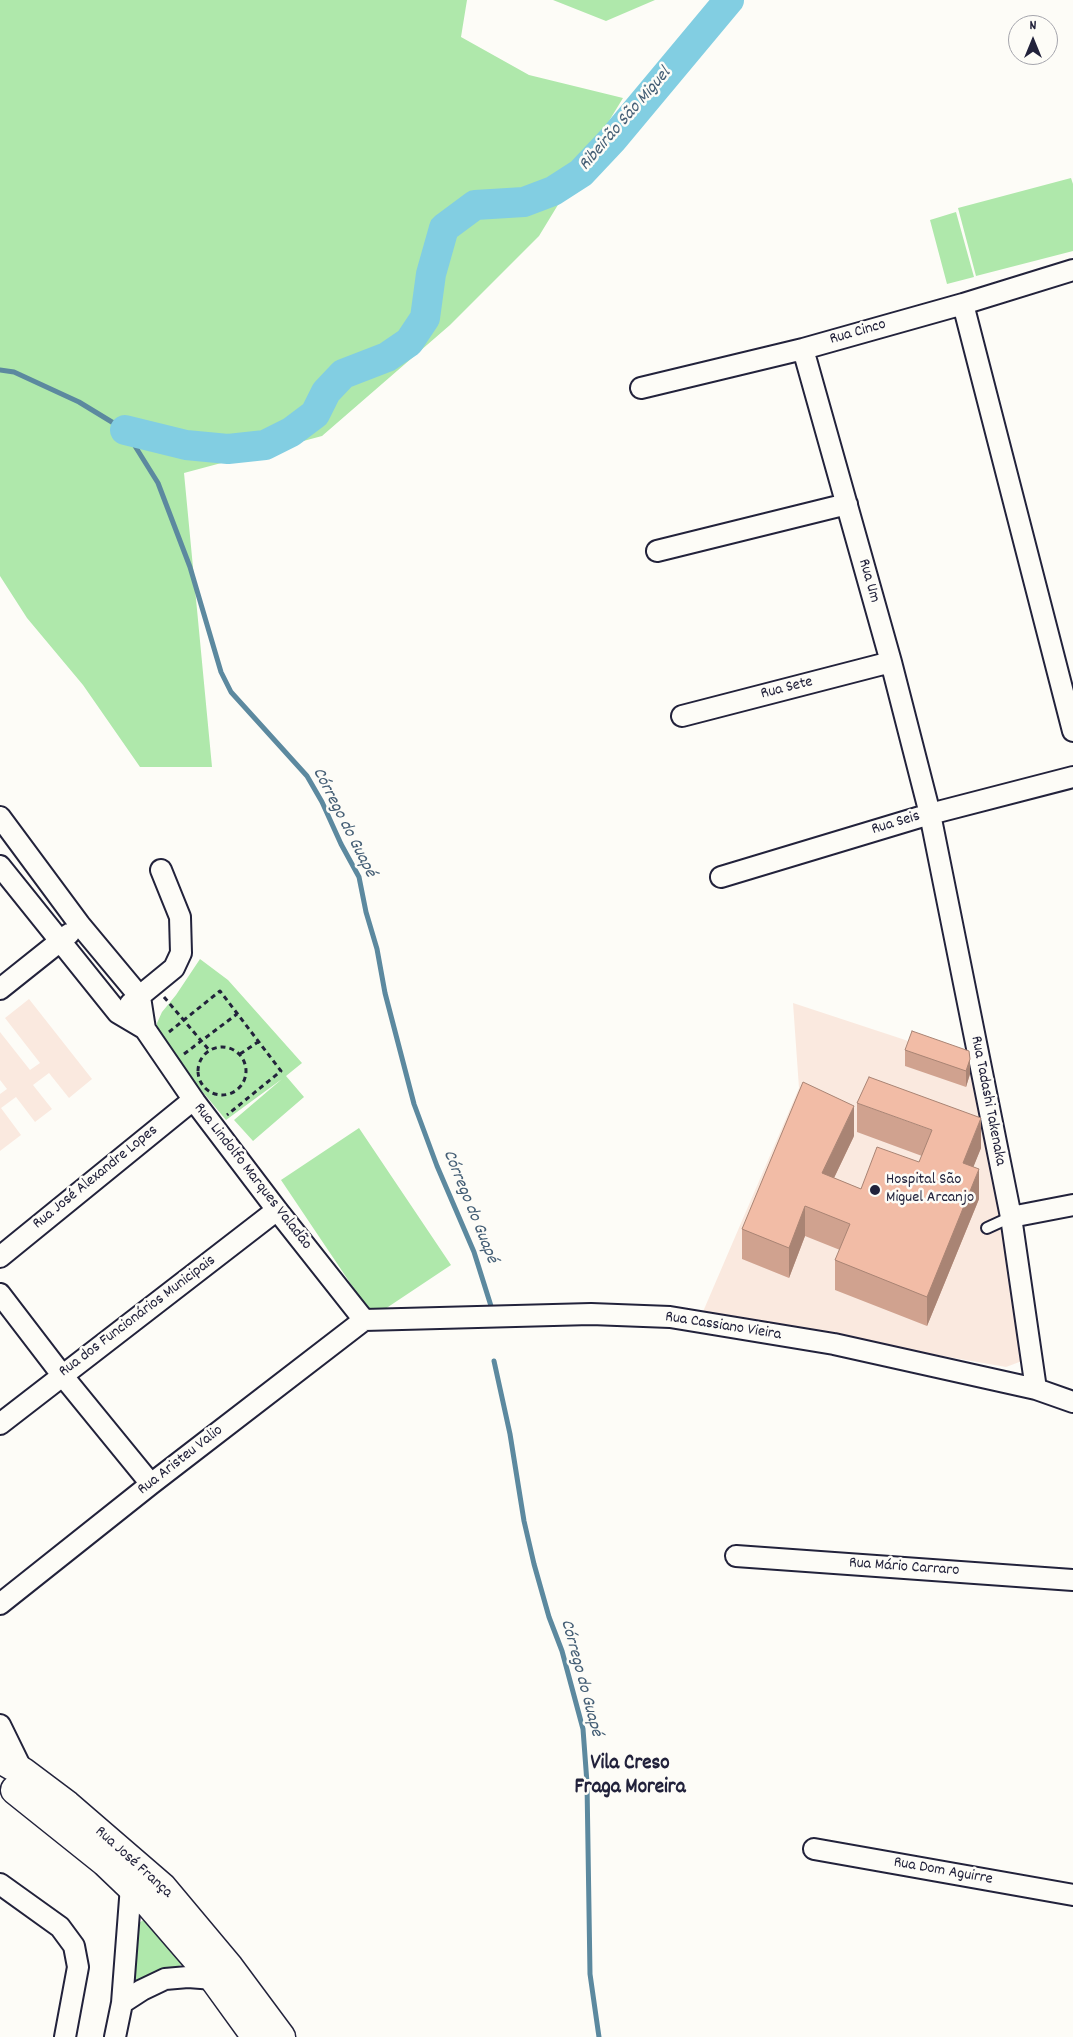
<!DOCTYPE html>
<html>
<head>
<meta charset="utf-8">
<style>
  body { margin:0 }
  #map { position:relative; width:1073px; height:2037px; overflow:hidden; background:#fdfcf7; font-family:Dekko,sans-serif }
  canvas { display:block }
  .north { position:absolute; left:1008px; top:15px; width:50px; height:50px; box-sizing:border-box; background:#fdfcf7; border:1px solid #a5a5ac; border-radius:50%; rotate:0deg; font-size:14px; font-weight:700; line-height:20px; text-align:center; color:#22223b }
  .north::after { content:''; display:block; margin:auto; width:18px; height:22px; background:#22223b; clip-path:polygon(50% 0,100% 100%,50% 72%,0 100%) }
</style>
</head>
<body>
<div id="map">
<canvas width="1073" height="2037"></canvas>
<div class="north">N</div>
</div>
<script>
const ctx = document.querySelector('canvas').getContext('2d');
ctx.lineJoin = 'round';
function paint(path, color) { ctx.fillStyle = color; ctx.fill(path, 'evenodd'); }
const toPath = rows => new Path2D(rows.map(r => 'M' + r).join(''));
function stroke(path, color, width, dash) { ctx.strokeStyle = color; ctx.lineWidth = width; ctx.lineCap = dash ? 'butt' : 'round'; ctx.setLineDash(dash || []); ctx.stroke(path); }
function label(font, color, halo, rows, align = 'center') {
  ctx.font = font + ' Dekko,sans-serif'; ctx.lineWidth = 5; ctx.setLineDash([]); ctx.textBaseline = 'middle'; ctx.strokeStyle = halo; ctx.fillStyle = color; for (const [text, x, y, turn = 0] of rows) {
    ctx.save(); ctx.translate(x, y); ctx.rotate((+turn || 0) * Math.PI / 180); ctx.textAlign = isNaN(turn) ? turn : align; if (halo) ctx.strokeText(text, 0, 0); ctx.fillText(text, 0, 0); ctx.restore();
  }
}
paint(toPath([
  [29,999,92,1079,69,1098,49,1073,33,1085,52,1109,35,1122,16,1097,1,1108,21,1135,0,1151,0,1094,7,1089,0,1080,0,1032,30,1070,40,1063,5,1018],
  [793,1003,969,1061,1014,1293,1022,1361,1006,1367,702,1314,799,1088]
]), '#fae9df');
paint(toPath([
  [0,0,467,0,461,37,529,75,623,98,539,236,450,325,322,436,184,473,212,767,140,767,83,685,27,618,0,576],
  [553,0,655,0,606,21],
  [1071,178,1073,184,1073,251,976,276,958,208],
  [956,212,974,277,947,284,930,220],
  [200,959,228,980,302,1063,286,1076,304,1097,253,1141,234,1120,282,1079,226,1120,162,1043,157,1033,157,1023,162,1012,176,995],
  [359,1128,451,1265,373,1317,281,1180],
  [150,1915,188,1961,150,1982,127,1991,135,1926]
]), '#afe8ab');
stroke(toPath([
  [0,370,14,372,79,402,125,430,158,483,190,567,221,672,231,692,307,776,322,802,341,844,359,877,366,912,377,949,385,993,414,1104,437,1166,474,1252,491,1306],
  [494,1361,510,1434,524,1521,534,1564,549,1617,562,1651,583,1729,587,1783,590,1974,599,2037]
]), '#5c899f', 5);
stroke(toPath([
  [125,430,186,445,228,449,265,445,291,432,315,414,326,392,343,374,387,357,409,342,425,318,431,274,444,228,475,205,524,202,553,191,581,173,613,139,729,0]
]), '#82cee2', 30);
const service = toPath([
  [987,1228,1011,1217]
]);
const minor = toPath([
  [963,304,1073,731],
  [803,349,891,662,930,814,1011,1217,1036,1389],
  [641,388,803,349,963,304,1073,270],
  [657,551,847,504],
  [682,716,891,662],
  [0,817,80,925,140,997,145,1029],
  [0,866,118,1013,145,1029,195,1102,277,1210,364,1320],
  [721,877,930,814,1073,777],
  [0,989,69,934],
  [130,1004,174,968,181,953,180,917,161,870],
  [1011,1217,1073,1205],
  [0,1257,193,1100],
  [0,1294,62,1375,151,1484],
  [364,1320,591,1314,670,1317,834,1344,1036,1389,1073,1402],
  [0,1424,277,1210],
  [736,1556,1073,1580],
  [0,1604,151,1484,364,1320],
  [0,1725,23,1772,22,1775],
  [814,1849,1073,1895],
  [0,1884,60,1927,74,1946,78,1967,65,2037],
  [122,2003,142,1990,165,1979,188,1977,214,1979,220,1974],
  [115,2037,122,2003,131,1886,137,1880]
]);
const secondary = toPath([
  [0,1759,23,1772,67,1805,162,1887,229,1967,281,2037],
  [15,1790,105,1862,151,1906,214,1979,256,2037]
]);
stroke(service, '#22223b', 14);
stroke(minor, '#22223b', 24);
stroke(secondary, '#22223b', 31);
stroke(toPath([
  [164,997,209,1050],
  [169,1032,220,991,281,1071,227,1115],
  '198 1071a24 24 0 1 1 48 0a24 24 0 1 1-48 0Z',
  [184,1054,237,1014],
  [240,1054,258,1042]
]), '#22223b', 3, [5, 4]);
stroke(service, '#fdfcf7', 10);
stroke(minor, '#fdfcf7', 20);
stroke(secondary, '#fdfcf7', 28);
paint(toPath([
  [905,1050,969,1051,970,1074,966,1087,905,1066],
  [857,1103,981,1148,973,1167,979,1199,927,1326,835,1290,835,1260,840,1250,805,1236,789,1278,742,1259,742,1229,854,1136,834,1178,861,1189,919,1162,922,1156,857,1132]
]), '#d0a28f');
paint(toPath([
  [970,1059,970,1074,966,1087,966,1071],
  [854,1106,854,1136,822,1203,822,1173],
  [981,1118,981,1148,963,1193,963,1163],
  [979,1169,979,1199,927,1326,927,1297],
  [805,1206,805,1236,789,1278,789,1248]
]), '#a98474');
const building = toPath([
  [912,1031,969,1051,970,1059,966,1071,905,1050,912,1031],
  [869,1077,981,1118,963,1163,979,1169,927,1297,835,1260,850,1224,805,1206,789,1248,742,1229,803,1082,854,1106,822,1173,861,1189,877,1147,919,1162,932,1130,857,1103,869,1077]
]);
paint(building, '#f2bca6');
stroke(building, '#a98474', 1);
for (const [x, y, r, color] of [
  [875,1190,6,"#22223b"]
]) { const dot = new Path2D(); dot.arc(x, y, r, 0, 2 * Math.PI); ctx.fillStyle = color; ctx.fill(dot); stroke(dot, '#fdfcf7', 2); }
label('16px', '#22223b', '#fdfcf7', [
  ["Rua Cinco",858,333,-16],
  ["Rua Um",868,581,74],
  ["Rua Sete",787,689,-14],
  ["Rua Seis",896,824,-17],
  ["Rua Tadashi Takenaka",987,1101,79],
  ["Rua Lindolfo Marques Valadão",252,1177,52],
  ["Rua José Alexandre Lopes",96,1178,-39],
  ["Rua dos Funcionários Municipais",138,1317,-37],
  ["Rua Cassiano Vieira",723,1327,9],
  ["Rua Aristeu Valio",181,1461,-38],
  ["Rua Mário Carraro",904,1568,4],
  ["Rua José França",133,1863,42],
  ["Rua Dom Aguirre",943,1872,10]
]);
label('16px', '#22223b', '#fdfcf7', [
  ["Hospital São",886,1181],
  ["Miguel Arcanjo",886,1199]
], 'left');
label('italic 18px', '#445e75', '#fdfcf7', [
  ["Ribeirão São Miguel",626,120,-49],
  ["Córrego do Guapé",343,823,63],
  ["Córrego do Guapé",469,1207,68],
  ["Córrego do Guapé",580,1678,75]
]);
label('bold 21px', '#22223b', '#fdfcf7', [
  ["Vila Creso",630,1765],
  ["Fraga Moreira",630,1789]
]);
</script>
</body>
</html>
